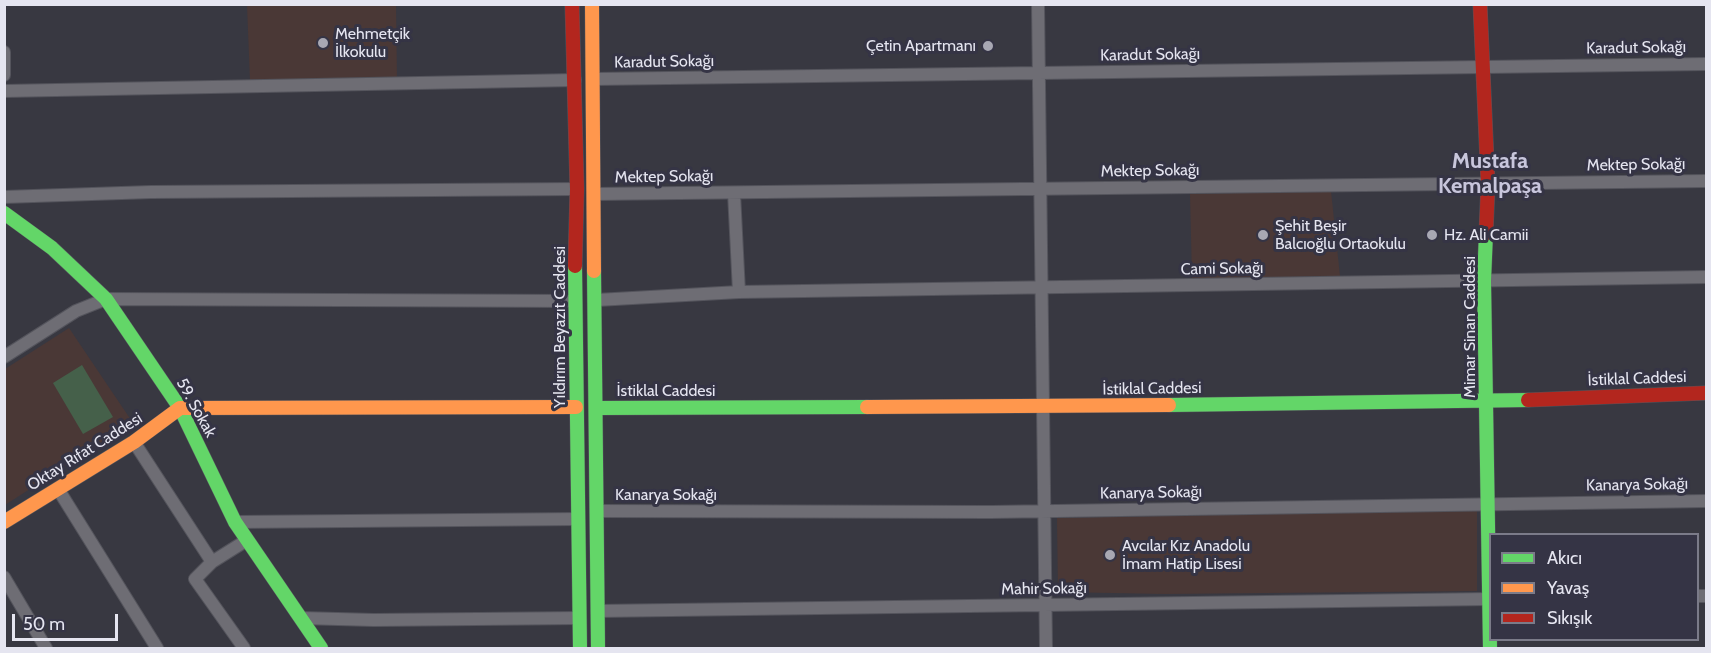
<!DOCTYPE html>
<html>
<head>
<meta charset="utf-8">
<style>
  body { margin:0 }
  #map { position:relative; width:1711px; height:653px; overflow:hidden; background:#383841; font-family:Cabin,sans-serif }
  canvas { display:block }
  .frame { position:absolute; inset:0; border:6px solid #e5e5f0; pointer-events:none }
  .legend { position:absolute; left:1489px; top:533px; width:210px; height:108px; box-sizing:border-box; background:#353445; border:2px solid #7b7b89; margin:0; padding:8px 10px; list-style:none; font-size:18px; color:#e5e5f0 }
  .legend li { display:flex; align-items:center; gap:12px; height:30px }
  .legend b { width:30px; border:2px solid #7b7b89 }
  .scale { position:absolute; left:12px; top:614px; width:106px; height:27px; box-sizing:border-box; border:3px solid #e5e5f0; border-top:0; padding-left:8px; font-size:18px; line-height:21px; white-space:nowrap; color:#e5e5f0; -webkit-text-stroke:4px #353445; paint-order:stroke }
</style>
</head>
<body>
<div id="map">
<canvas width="1711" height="653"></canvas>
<div class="frame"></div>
<ul class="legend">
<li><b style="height:8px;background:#63d668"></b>Akıcı</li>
<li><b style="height:8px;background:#ff974d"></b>Yavaş</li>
<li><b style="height:8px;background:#b3261e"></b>Sıkışık</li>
</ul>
<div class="scale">50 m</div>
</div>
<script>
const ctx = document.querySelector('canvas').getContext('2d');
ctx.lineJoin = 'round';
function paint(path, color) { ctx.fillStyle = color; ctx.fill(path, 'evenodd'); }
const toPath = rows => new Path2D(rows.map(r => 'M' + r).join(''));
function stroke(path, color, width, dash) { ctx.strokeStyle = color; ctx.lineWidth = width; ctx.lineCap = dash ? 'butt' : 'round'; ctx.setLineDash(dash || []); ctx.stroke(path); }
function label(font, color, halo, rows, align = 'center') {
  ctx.font = font + ' Cabin,sans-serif'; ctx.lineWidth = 6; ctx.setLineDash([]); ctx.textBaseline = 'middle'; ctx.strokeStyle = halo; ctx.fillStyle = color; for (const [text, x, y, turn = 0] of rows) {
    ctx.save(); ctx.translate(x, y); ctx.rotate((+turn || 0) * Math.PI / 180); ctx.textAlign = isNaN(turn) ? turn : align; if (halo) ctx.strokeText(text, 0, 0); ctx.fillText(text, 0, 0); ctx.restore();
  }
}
paint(toPath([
  [247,5,396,5,397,81,250,81],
  [1331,191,1340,276,1192,279,1190,194],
  [69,328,133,423,5,505,5,369],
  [1477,510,1477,591,1164,594,1058,592,1057,518]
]), '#4a3836');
paint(toPath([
  [82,365,113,417,83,434,53,383]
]), '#45604a');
const street = toPath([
  [1038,4,1046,648],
  [4,52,4,75],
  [594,79,1706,64],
  [4,91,575,80],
  [734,193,739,292],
  [594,194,1706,181],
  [4,197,151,192,577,189],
  [597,300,739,292,1706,277],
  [4,357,76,311,106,299,574,301],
  [134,442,212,562,195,579,244,648],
  [58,489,157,648],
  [596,511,991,512,1706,501],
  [235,522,578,519],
  [212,562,247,540],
  [4,577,46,648],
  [1698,596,1706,596],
  [597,611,1490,599],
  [301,618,374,620,580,618]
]);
const fast = toPath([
  [4,213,52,248,106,299,180,408,235,522,321,648],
  [1486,233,1484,281,1490,648],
  [575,266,580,648],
  [594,271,598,648],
  [1169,405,1528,400],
  [597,408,867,407]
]);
const slow = toPath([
  [592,4,594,271],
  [867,407,1169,405],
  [180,408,576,407],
  [4,522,134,442,180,408]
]);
const jam = toPath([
  [572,4,577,189,575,266],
  [1480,4,1488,184,1486,233],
  [1528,400,1706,393]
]);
stroke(street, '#54545c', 14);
stroke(fast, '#54545c', 15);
stroke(slow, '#54545c', 15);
stroke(jam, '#54545c', 15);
stroke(street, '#6e6d74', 12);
stroke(fast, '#63d668', 14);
stroke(slow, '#ff974d', 14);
stroke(jam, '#b3261e', 14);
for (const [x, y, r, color] of [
  [323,43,6,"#a8a8b3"],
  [988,46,6,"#a8a8b3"],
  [1263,235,6,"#a8a8b3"],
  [1432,235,6,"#a8a8b3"],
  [1110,555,6,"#a8a8b3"]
]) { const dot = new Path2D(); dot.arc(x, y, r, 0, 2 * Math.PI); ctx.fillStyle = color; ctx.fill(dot); stroke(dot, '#353445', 2); }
label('16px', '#e5e5f0', '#353445', [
  ["Mehmetçik",335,34],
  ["İlkokulu",335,52],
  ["Çetin Apartmanı",976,46,"right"],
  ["Şehit Beşir",1275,226],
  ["Balcıoğlu Ortaokulu",1275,244],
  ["Hz. Ali Camii",1444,235],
  ["Avcılar Kız Anadolu",1122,546],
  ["İmam Hatip Lisesi",1122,564]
], 'left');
label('16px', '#e5e5f0', '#353445', [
  ["Karadut Sokağı",1636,48,-1],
  ["Karadut Sokağı",1150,55,-1],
  ["Karadut Sokağı",664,62,-1],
  ["Mektep Sokağı",1636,165,-1],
  ["Mektep Sokağı",1150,171,-1],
  ["Mektep Sokağı",664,177,-1],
  ["Cami Sokağı",1222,269,-1],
  ["Yıldırım Beyazıt Caddesi",560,327,-90],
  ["Mimar Sinan Caddesi",1470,327,-90],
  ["İstiklal Caddesi",1637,379,-2],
  ["İstiklal Caddesi",1152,389,-1],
  ["İstiklal Caddesi",666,391],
  ["59. Sokak",196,408,61],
  ["Oktay Rıfat Caddesi",85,452,-32],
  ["Kanarya Sokağı",1637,485,-1],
  ["Kanarya Sokağı",1151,493,-1],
  ["Kanarya Sokağı",666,495],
  ["Mahir Sokağı",1044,589,-1]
]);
label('bold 22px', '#c8c6dc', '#353445', [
  ["Mustafa",1490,162],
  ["Kemalpaşa",1490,187]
]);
</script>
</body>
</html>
